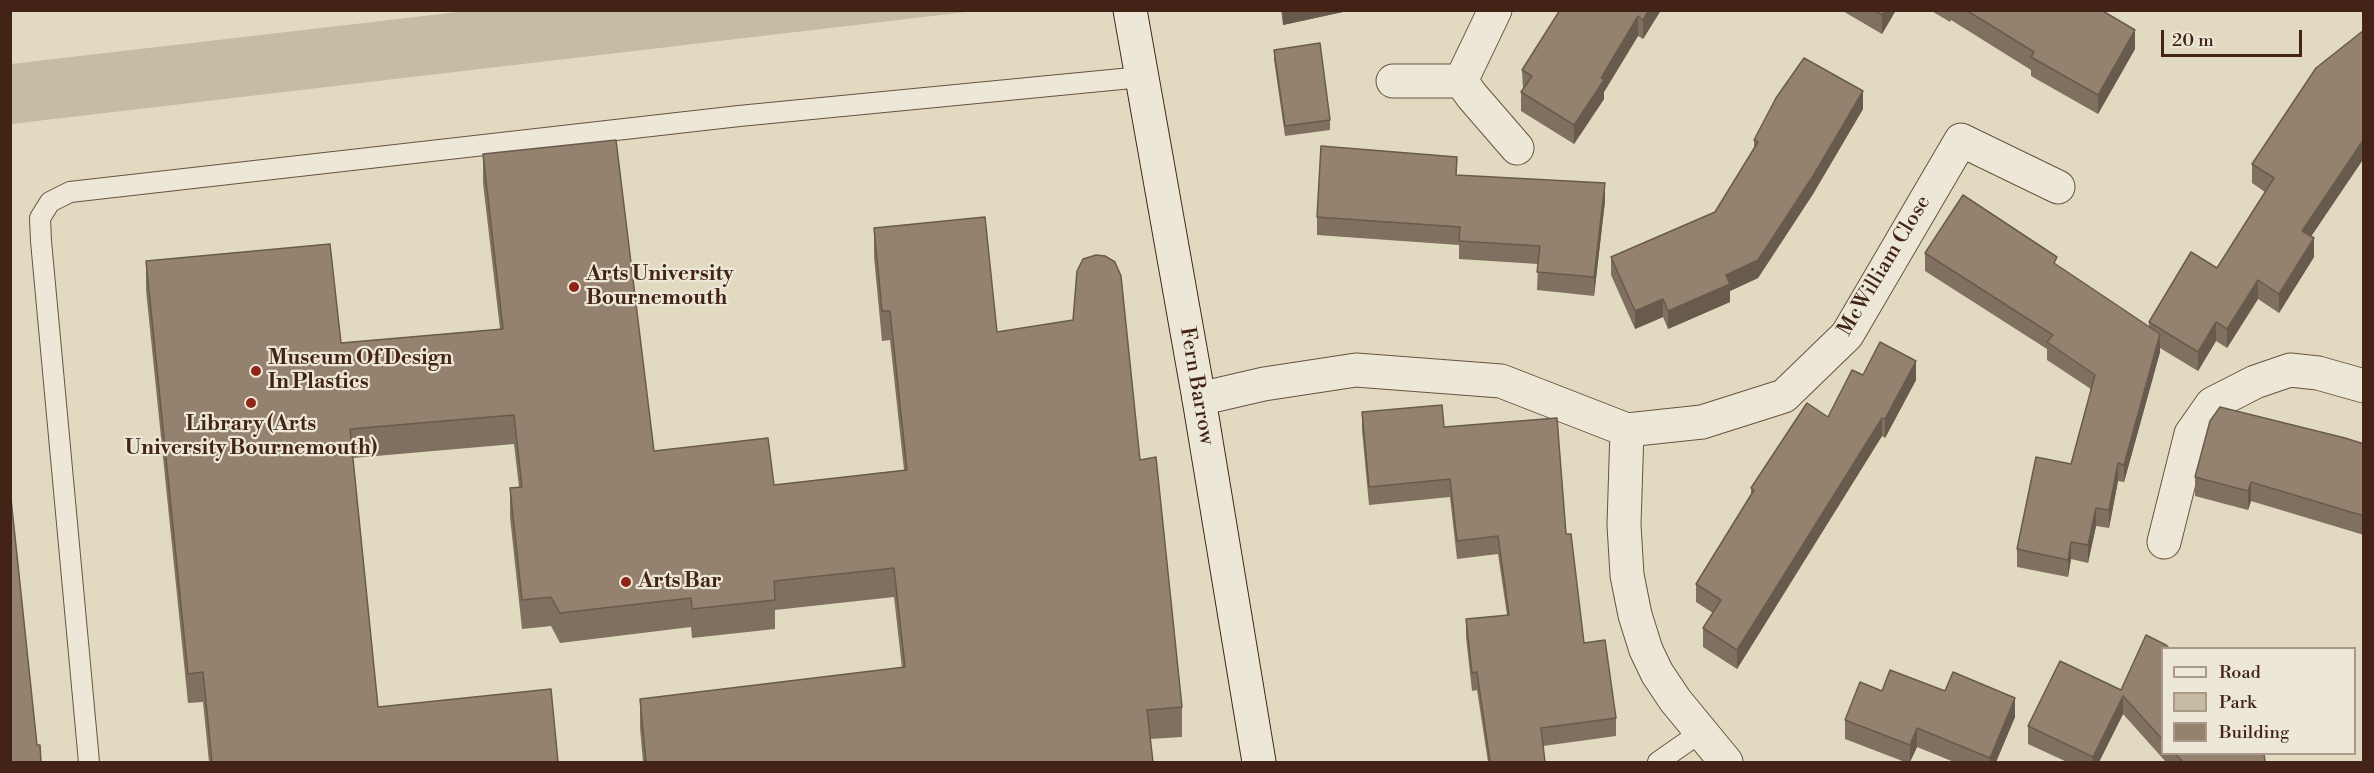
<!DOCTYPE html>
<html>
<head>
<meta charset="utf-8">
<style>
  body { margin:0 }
  #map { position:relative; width:2374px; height:773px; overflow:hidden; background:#e1dac0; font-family:"Libre Bodoni",serif }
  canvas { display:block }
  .frame { position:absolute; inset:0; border:12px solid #432315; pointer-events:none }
  .legend { position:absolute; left:2161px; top:647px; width:195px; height:108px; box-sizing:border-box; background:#ece7d6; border:2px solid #a89989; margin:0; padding:8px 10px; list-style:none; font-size:18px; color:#432315 }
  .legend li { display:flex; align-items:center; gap:12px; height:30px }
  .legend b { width:30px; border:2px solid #a89989 }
  .scale { position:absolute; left:2161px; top:30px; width:141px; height:27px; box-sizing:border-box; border:3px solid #432315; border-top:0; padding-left:8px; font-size:18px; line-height:21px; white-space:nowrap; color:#432315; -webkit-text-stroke:4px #ece7d6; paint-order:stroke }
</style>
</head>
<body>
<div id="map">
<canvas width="2374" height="773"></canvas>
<div class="frame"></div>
<ul class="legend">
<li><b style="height:8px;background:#ece7d6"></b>Road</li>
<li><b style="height:16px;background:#c6bba3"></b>Park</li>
<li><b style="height:16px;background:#95826e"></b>Building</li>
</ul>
<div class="scale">20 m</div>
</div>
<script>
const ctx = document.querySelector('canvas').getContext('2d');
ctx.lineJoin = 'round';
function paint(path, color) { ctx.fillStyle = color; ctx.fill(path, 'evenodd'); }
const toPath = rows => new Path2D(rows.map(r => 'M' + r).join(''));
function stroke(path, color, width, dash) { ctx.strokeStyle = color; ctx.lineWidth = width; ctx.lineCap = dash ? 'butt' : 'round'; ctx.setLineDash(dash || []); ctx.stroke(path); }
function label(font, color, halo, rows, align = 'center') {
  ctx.font = font + ' "Libre Bodoni",serif'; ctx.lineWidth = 4.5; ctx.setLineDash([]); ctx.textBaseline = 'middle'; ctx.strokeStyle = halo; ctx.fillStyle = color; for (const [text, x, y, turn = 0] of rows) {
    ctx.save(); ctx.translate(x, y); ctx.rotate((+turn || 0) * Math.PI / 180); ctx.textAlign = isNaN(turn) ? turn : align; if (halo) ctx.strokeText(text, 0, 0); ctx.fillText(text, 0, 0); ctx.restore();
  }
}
paint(toPath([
  [467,11,467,10,975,11,11,124,11,64]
]), '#c6bba3');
const lane = toPath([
  [89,762,41,241,40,218,50,202,70,192,739,116,1142,77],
  [1658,762,1701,732]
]);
const street = toPath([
  [1495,10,1461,81,1472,96,1517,148],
  [1393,81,1461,81],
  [1199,399,1264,384,1356,370,1501,381,1627,430,1702,422,1784,396,1847,335,1961,140,2058,187],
  [1627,430,1624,525,1627,575,1635,615,1646,650,1657,673,1675,700,1726,762],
  [2164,542,2191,434,2212,404,2255,382,2290,370,2318,373,2364,386]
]);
const secondary = toPath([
  [1130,10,1199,399,1259,762]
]);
stroke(lane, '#6a5140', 22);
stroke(street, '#6a5140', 35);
stroke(secondary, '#432315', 35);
stroke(lane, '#ece7d6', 20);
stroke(street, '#ece7d6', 33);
stroke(secondary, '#ece7d6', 33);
paint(toPath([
  [1281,10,1352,10,1283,25],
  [1560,10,1661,10,1643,39,1638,36,1604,92,1604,99,1574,144,1521,111,1521,92,1523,89,1522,70],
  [1841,10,1896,10,1882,34],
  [1930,10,2101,10,2135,49,2098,114,2031,76,2031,70,1951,20,1950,22],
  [2364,30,2364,158,2311,236,2314,257,2279,313,2258,299,2227,348,2216,341,2198,371,2160,348,2160,352,2124,482,2118,481,2109,528,2096,526,2088,563,2071,559,2068,577,2017,567,2017,549,2071,464,2091,389,2047,360,2047,349,1925,271,1925,253,2057,265,2149,327,2149,322,2217,268,2265,192,2252,183,2252,164],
  [1274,50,1330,120,1330,130,1285,136,1274,60],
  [1863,109,1813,194,1758,278,1730,291,1730,302,1668,329,1663,317,1635,329,1611,275,1611,257,1715,212,1754,149,1754,140],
  [483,154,654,451,774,485,904,470,890,340,882,341,874,257,874,228,997,332,1140,460,1182,707,1182,737,1150,739,1153,762,643,762,640,728,640,699,902,668,894,597,775,610,775,629,692,638,691,627,560,643,551,626,522,629,510,517,510,488,519,487,514,444,353,458,378,707,558,762,209,762,203,702,188,703,146,290,146,261,341,343,500,329,483,183],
  [1457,175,1605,201,1594,296,1537,290,1538,264,1459,259,1459,245,1317,235,1317,217],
  [1863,375,1916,380,1885,438,1882,436,1737,669,1703,647,1703,628,1713,613,1696,602,1696,584,1751,495,1751,488,1828,417],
  [1362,412,1444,427,1566,534,1584,643,1616,718,1616,736,1543,746,1545,762,1488,762,1477,690,1472,691,1466,637,1466,619,1507,615,1498,554,1457,559,1450,497,1369,505,1362,430],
  [2364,444,2364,535,2251,501,2248,510,2195,496,2195,477],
  [2163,648,2163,753,2264,754,2265,762,2166,762,2123,714,2099,762,2067,762,2028,744,2028,726,2121,690],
  [1882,691,1945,691,2015,717,1996,762,1954,762,1917,747,1910,762,1905,762,1845,739,1845,720]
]), '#80705f');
paint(toPath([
  [1283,10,1352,10,1283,25],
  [1649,10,1661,10,1643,39,1643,20],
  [1885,10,1896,10,1882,34,1882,15],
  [1638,16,1638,36,1604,92,1604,99,1574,144,1574,125,1601,78],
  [2135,30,2135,49,2098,114,2098,95],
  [1863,91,1863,109,1813,194,1758,278,1730,291,1730,302,1668,329,1668,311,1726,275],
  [2364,139,2364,158,2302,250,2302,231],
  [1605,183,1605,201,1594,296,1594,277],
  [2314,238,2314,257,2279,313,2279,294],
  [2258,280,2258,299,2227,348,2227,329],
  [1663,299,1663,317,1635,329,1635,311],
  [2216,322,2216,341,2198,371,2198,352],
  [2160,334,2160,352,2124,482,2124,465],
  [1916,361,1916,380,1885,438,1885,419],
  [1882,418,1882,436,1737,669,1737,650],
  [2118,463,2118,481,2109,528,2109,510],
  [2251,482,2251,501,2248,510,2248,491],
  [2096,508,2096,526,2088,563,2088,545],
  [2071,542,2071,559,2068,577,2068,560],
  [2123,696,2123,714,2099,762,2093,762,2093,757],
  [2015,698,2015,717,1996,762,1990,762,1990,758],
  [1917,728,1917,747,1910,762,1910,745]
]), '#685b4d');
const building = toPath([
  [1560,10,1649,10,1643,20,1638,16,1601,78,1604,80,1574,125,1521,92,1532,76,1522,70,1560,10],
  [1874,10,1885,10,1882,15,1874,10],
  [1966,10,2101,10,2135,30,2098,95,2031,57,2034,52,1966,10],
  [2364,30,2364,139,2302,231,2314,238,2279,294,2258,280,2227,329,2216,322,2198,352,2149,322,2191,252,2217,268,2274,178,2252,164,2316,68,2364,30],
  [1320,43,1330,120,1285,126,1274,50,1320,43],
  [1804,58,1863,91,1813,176,1758,260,1726,275,1730,284,1668,311,1663,299,1635,311,1611,257,1715,212,1758,142,1754,140,1776,98,1804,58],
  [616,140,654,451,768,438,774,485,907,470,890,311,882,311,874,228,985,217,997,332,1073,320,1077,271,1083,259,1096,255,1105,256,1115,262,1121,276,1140,460,1156,457,1182,707,1147,710,1153,762,646,762,640,699,905,667,894,568,774,581,775,600,692,609,691,598,560,613,551,597,522,600,510,488,522,487,514,415,350,429,378,707,551,689,558,762,212,762,203,672,188,674,146,261,330,244,341,343,503,329,483,154,616,140],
  [1321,146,1457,157,1456,175,1605,183,1594,277,1537,272,1540,246,1459,241,1460,227,1317,217,1321,146],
  [1963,195,2057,257,2054,263,2160,334,2124,465,2118,463,2109,510,2096,508,2088,545,2071,542,2068,560,2017,549,2036,457,2071,464,2095,375,2047,342,2053,335,1925,253,1963,195],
  [1880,342,1916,361,1885,419,1882,418,1737,650,1703,628,1721,600,1696,584,1754,490,1751,488,1807,403,1828,417,1852,370,1863,375,1880,342],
  [1442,405,1444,427,1557,418,1566,534,1571,534,1584,643,1605,640,1616,718,1541,728,1545,762,1490,762,1477,672,1472,673,1466,619,1509,615,1498,536,1457,541,1450,479,1369,487,1362,412,1442,405],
  [2220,407,2345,438,2364,444,2364,516,2251,482,2248,491,2195,477,2210,421,2220,407],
  [10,489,37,745,40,745,41,762,10,762,10,489],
  [2146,635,2166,645,2169,648,2163,648,2163,740,2123,696,2093,757,2028,726,2060,661,2121,690,2146,635],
  [1890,670,1945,691,1953,672,2015,698,1990,758,1917,728,1910,745,1845,720,1860,682,1882,691,1890,670],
  [2174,753,2264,753,2265,762,2183,762,2174,753]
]);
paint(building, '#95826e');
stroke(building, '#685b4d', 1.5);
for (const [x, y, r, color] of [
  [574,287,6,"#8f2418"],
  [256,371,6,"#8f2418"],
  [251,403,6,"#8f2418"],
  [626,582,6,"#8f2418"]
]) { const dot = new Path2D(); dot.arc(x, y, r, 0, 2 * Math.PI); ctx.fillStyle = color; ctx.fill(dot); stroke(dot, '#ece7d6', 2); }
label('21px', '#432315', '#ece7d6', [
  ["McWilliam Close",1885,266,-59],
  ["Fern Barrow",1196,386,80]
]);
label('bold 21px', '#432315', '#ece7d6', [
  ["Arts University",586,275],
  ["Bournemouth",586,299],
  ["Museum Of Design",268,359],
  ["In Plastics",268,383],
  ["Library (Arts",251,425,"center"],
  ["University Bournemouth)",251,449,"center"],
  ["Arts Bar",638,582]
], 'left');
</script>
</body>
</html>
